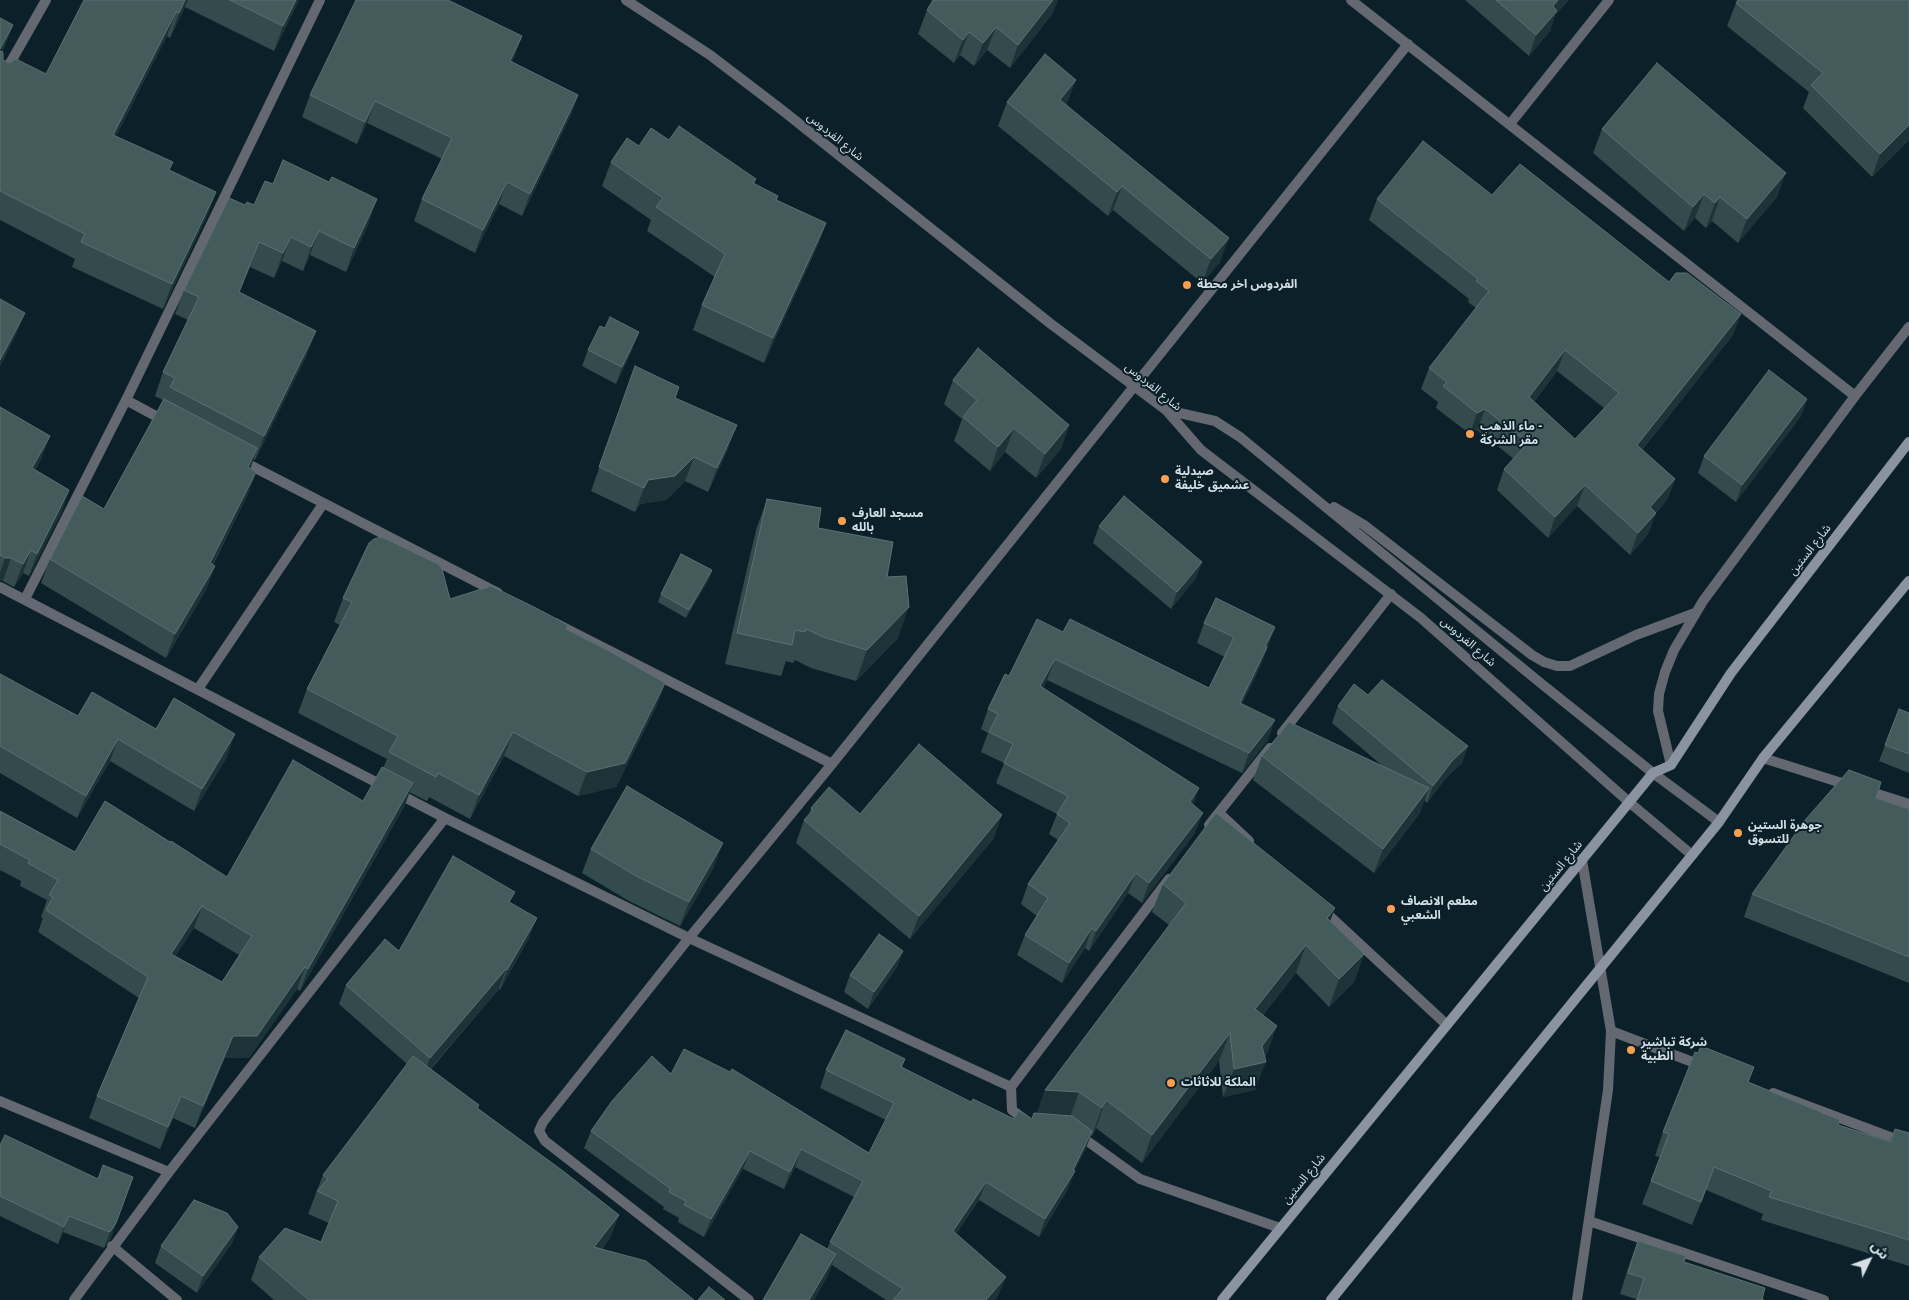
<!DOCTYPE html>
<html>
<head>
<meta charset="utf-8">
<style>
  body { margin:0 }
  #map { position:relative; width:1909px; height:1300px; overflow:hidden; background:#0c2029; font-family:Helvetica,"Noto Sans Arabic",sans-serif }
  canvas { display:block }
  .north { position:absolute; left:1844px; top:1235px; width:50px; height:50px; -webkit-text-stroke:4px #0c2029; paint-order:stroke; rotate:48deg; font-size:14px; font-weight:700; line-height:20px; text-align:center; color:#d3dfe5 }
  .north::after { content:''; display:block; margin:auto; width:18px; height:22px; background:#d3dfe5; clip-path:polygon(50% 0,100% 100%,50% 72%,0 100%) }
</style>
</head>
<body>
<div id="map">
<canvas width="1909" height="1300"></canvas>
<div class="north">ش</div>
</div>
<script>
const ctx = document.querySelector('canvas').getContext('2d');
ctx.lineJoin = 'round';
const toPath = rows => new Path2D(rows.map(r => 'M' + r).join(''));
function stroke(path, color, width, dash) { ctx.strokeStyle = color; ctx.lineWidth = width; ctx.lineCap = dash ? 'butt' : 'round'; ctx.setLineDash(dash || []); ctx.stroke(path); }
function paint(path, color) { ctx.fillStyle = color; ctx.fill(path, 'evenodd'); }
function label(font, color, halo, rows, align = 'center') {
  ctx.font = font + ' Helvetica,"Noto Sans Arabic",sans-serif'; ctx.lineWidth = 4; ctx.setLineDash([]); ctx.textBaseline = 'middle'; ctx.strokeStyle = halo; ctx.fillStyle = color; for (const [text, x, y, turn = 0] of rows) {
    ctx.save(); ctx.translate(x, y); ctx.rotate((+turn || 0) * Math.PI / 180); ctx.textAlign = isNaN(turn) ? turn : align; if (halo) ctx.strokeText(text, 0, 0); ctx.fillText(text, 0, 0); ctx.restore();
  }
}
stroke(toPath([
  [1351,0,1855,396],
  [0,81,46,0],
  [1510,124,1609,0],
  [126,400,165,421],
  [240,460,498,593],
  [0,587,445,818,689,938,1011,1087,1012,1110,1028,1122],
  [25,599,126,400,320,0],
  [555,623,832,764],
  [198,689,323,504],
  [1282,733,1391,594],
  [1763,758,1851,786],
  [1865,790,1909,804],
  [1219,813,1249,841],
  [1209,825,1270,748],
  [1322,909,1447,1025],
  [1611,1031,1703,1066],
  [1011,1087,1169,879],
  [1773,1093,1909,1144],
  [0,1101,169,1172],
  [1079,1135,1140,1179,1280,1228],
  [1589,1221,1824,1300],
  [112,1246,177,1300],
  [74,1300,169,1172,445,818],
  [749,1300,545,1141,539,1131,543,1122,689,938,832,764,1408,44]
]), '#646870', 10);
stroke(toPath([
  [626,0,710,55,782,110,1051,324,1166,410,1201,450,1421,618,1629,802,1692,855],
  [1166,410,1215,421,1240,437,1543,685,1653,773,1719,822],
  [1334,507,1364,525,1532,655,1544,662,1557,666,1570,666,1636,635,1695,613],
  [1671,765,1658,711,1659,694,1665,672,1674,650,1703,601,1855,396,1909,327],
  [1577,1300,1608,1090,1611,1031,1582,860]
]), '#646870', 10);
stroke(toPath([
  [1222,1300,1653,773,1671,765,1731,673,1909,442],
  [1331,1300,1719,822,1763,758,1909,581]
]), '#8c93a0', 10);
paint(toPath([
  [84,0,299,0,274,51,185,7,170,38,167,36,116,136,170,171,216,192,207,216,163,309,72,267,75,259,0,220,0,18,13,25,2,52,3,60,10,63,46,74],
  [1465,0,1569,0,1555,15,1550,31,1529,56],
  [1909,0,1909,140,1872,177,1803,108,1809,92,1727,26,1736,3],
  [927,10,1053,13,1010,68,987,50,974,66,960,55,954,63,918,34],
  [522,36,512,62,578,95,570,117,522,216,499,204,475,253,414,221,422,199,442,159,367,123,357,144,302,117,310,95],
  [1007,102,1067,104,1067,105,1220,262,1202,283,1113,210,1108,216,998,126],
  [1602,129,1777,197,1738,243,1712,221,1706,228,1695,218,1684,231,1593,153],
  [669,140,756,179,754,184,778,196,777,200,826,223,817,247,764,363,693,330,702,305,715,277,647,231,651,220,602,186,611,162,639,146],
  [273,184,369,223,346,272,310,255,303,271,282,261,274,278,250,267,239,293,307,355,255,460,253,459,250,469,256,472,247,496,213,565,215,566,206,590,166,658,41,583,50,559,104,509,163,400,155,396,163,372,188,320,175,314,184,290,245,205,254,205],
  [1492,195,1733,335,1642,450,1675,479,1667,500,1656,513,1648,534,1630,555,1577,506,1548,538,1497,490,1504,469,1514,459,1477,430,1470,434,1436,408,1438,402,1421,389,1429,368,1476,308,1468,302,1469,299,1369,220,1377,199],
  [1557,371,1604,408,1575,439,1534,402],
  [633,348,616,384,582,366,588,350],
  [635,366,675,398,728,449,708,492,685,481,666,500,640,504,635,512,591,491],
  [953,380,1069,425,1061,449,1036,478,1005,452,990,471,954,441,962,419,944,404],
  [1807,399,1801,416,1736,502,1698,473,1704,456],
  [0,407,50,436,41,459,35,470,69,490,61,513,29,576,23,573,14,587,3,581,0,581],
  [767,499,818,528,887,577,898,638,856,681,811,668,795,660,793,663,786,661,781,676,725,664,756,530],
  [1099,526,1202,562,1196,578,1171,609,1093,543],
  [712,570,709,579,686,618,658,602,661,594],
  [343,598,450,599,566,629,665,683,656,707,616,787,578,796,504,756,470,819,429,797,427,801,409,792,405,805,300,991,297,989,249,1058,225,1058,195,1128,173,1118,160,1149,89,1118,97,1096,139,998,38,932,43,918,41,917,47,900,20,886,21,881,0,870,0,811,75,852,227,877,363,801,383,768,387,759,298,713,307,689,340,625,334,622],
  [194,928,239,955,222,982,175,956],
  [1204,623,1275,627,1260,667,1242,704,1268,740,1242,773,1047,680,1043,688,1193,805,1195,833,1142,903,1128,893,1089,951,1085,948,1062,983,1017,955,1025,935,1037,916,1021,904,1028,884,1058,840,1049,834,1057,814,996,783,1004,763,981,752,988,733,981,729,988,709,1063,632,1209,688,1225,657,1197,643],
  [0,674,78,716,156,729,227,757,194,811,110,761,77,818,0,773],
  [1368,695,1468,746,1462,763,1446,778,1427,803,1424,800,1420,813,1374,873,1253,780,1262,756,1385,768,1332,723,1338,706],
  [1899,709,1909,713,1909,773,1879,761],
  [1876,798,1909,809,1909,983,1744,917,1752,894],
  [811,808,860,814,994,838,910,939,796,843,804,820,809,815],
  [591,849,714,867,680,926,629,901,582,873],
  [1163,884,1330,921,1364,954,1354,982,1329,1007,1296,973,1263,1015,1267,1054,1264,1057,1255,1090,1223,1097,1219,1061,1142,1163,1096,1128,1092,1136,1091,1135,1086,1148,1074,1171,1068,1189,1039,1237,979,1200,956,1234,999,1294,995,1300,886,1300,832,1265,827,1277,814,1300,763,1300,827,1249,830,1242,854,1197,795,1167,784,1189,743,1169,704,1237,678,1222,679,1218,663,1209,664,1207,584,1148,591,1131,671,1074,869,1153,886,1120,820,1088,826,1070,905,1059,902,1067,971,1102,1014,1119,1032,1119,1037,1113,1045,1090,1169,925,1152,912],
  [511,903,529,938,500,990,499,989,431,1069,478,1108,619,1215,610,1238,602,1249,694,1300,274,1300,251,1280,259,1257,321,1242,329,1223,308,1214,323,1175,407,1064,339,1004,346,985,399,951],
  [903,951,897,967,868,1009,844,992,850,975],
  [1749,1082,1838,1125,1890,1141,1895,1129,1909,1133,1909,1266,1761,1220,1763,1214,1706,1190,1692,1225,1642,1204,1660,1157,1655,1156,1663,1132],
  [0,1145,98,1179,133,1177,110,1240,104,1248,63,1232,58,1244,0,1216],
  [238,1227,232,1243,197,1293,155,1263,161,1246],
  [1638,1241,1684,1262,1764,1300,1636,1300,1636,1299,1620,1294,1630,1262]
]), '#334b4c');
paint(toPath([
  [185,0,188,0,185,7,170,38,179,13],
  [296,0,299,0,274,51,283,26],
  [1050,0,1058,0,1053,13,1010,68,1018,45],
  [1558,0,1569,0,1555,15,1550,31,1529,56,1536,35,1553,6],
  [176,12,167,36,104,160,113,135],
  [13,25,4,49,0,56,0,49],
  [996,27,987,50,974,66,983,43],
  [969,32,960,55,954,63,963,40],
  [522,36,514,58,502,83,510,61],
  [1076,80,1067,104,1051,124,1060,100],
  [578,95,570,117,522,216,530,194],
  [375,101,367,123,357,144,365,122],
  [1909,125,1909,140,1872,177,1880,154],
  [1786,173,1777,197,1738,243,1747,219],
  [507,182,499,204,475,253,483,230],
  [1122,186,1113,210,1108,216,1117,192],
  [216,192,207,216,163,309,172,284],
  [1704,194,1695,218,1684,231,1693,207],
  [1720,197,1712,221,1706,228,1715,203],
  [377,199,369,223,346,272,354,248],
  [826,223,817,247,764,363,773,338],
  [319,231,310,255,303,271,311,247],
  [291,237,282,261,274,278,283,253],
  [1229,238,1220,262,1202,283,1211,259],
  [259,242,250,267,230,316,239,292],
  [25,313,16,335,0,367,0,360],
  [1741,314,1733,335,1629,466,1637,445],
  [316,331,307,355,255,460,264,436],
  [639,332,633,348,616,384,622,367],
  [1565,350,1557,371,1521,418,1529,397],
  [1807,399,1801,416,1736,502,1742,485],
  [1485,409,1477,430,1470,434,1477,413],
  [737,425,728,449,708,492,717,468],
  [1069,425,1061,449,1036,478,1045,454],
  [1014,428,1005,452,990,471,998,447],
  [50,436,41,459,23,490,32,468],
  [257,448,249,473,248,467],
  [694,457,685,481,666,500,640,504,635,512,644,488,648,480],
  [256,472,247,496,201,587,210,563],
  [1675,479,1667,500,1642,528,1650,507],
  [1585,485,1577,506,1548,538,1555,517],
  [69,490,61,513,29,576,37,554],
  [1656,513,1648,534,1630,555,1638,533],
  [31,550,23,573,14,587,23,564],
  [5,558,11,558,3,581,0,581,0,573],
  [1202,562,1196,578,1171,609,1177,592],
  [215,566,206,590,166,658,175,634],
  [712,570,709,579,686,618,689,610],
  [909,607,898,638,856,681,867,650],
  [1275,627,1260,667,1233,723,1240,703],
  [1055,659,1047,680,1033,706,1040,686],
  [665,683,656,707,616,787,578,796,587,772],
  [1275,720,1268,740,1242,773,1249,753],
  [513,732,504,756,470,819,479,795],
  [235,734,227,757,194,811,202,789],
  [118,739,110,761,77,818,86,796],
  [1468,746,1462,763,1446,778,1427,803,1433,786,1452,761],
  [413,783,405,805,300,991,308,969],
  [1199,788,1192,808,1190,802],
  [1429,788,1420,813,1374,873,1383,849],
  [1203,813,1195,833,1142,903,1149,883],
  [1002,815,994,838,910,939,919,916],
  [723,843,714,867,680,926,689,902],
  [1136,873,1128,893,1089,951,1096,931],
  [202,906,194,928,163,976,171,954],
  [1335,908,1325,936,1327,918],
  [537,918,529,938,500,990,507,970],
  [1092,928,1085,948,1062,983,1069,963],
  [1306,945,1296,973,1245,1037,1255,1009],
  [903,951,897,967,868,1009,874,992],
  [1364,954,1354,982,1329,1007,1339,979],
  [305,967,297,989,249,1058,225,1058,195,1128,203,1106,233,1036],
  [506,969,499,989,423,1077,430,1058],
  [1277,1026,1267,1054,1260,1063,1266,1062,1255,1090,1223,1097,1234,1069,1262,1046],
  [1230,1033,1219,1061,1142,1163,1152,1135],
  [1045,1090,1079,1092,1069,1120,1035,1118],
  [181,1096,173,1118,160,1149,168,1127],
  [1106,1100,1096,1128,1092,1136,1102,1108],
  [1092,1131,1086,1148,1074,1172,1075,1171,1068,1189,1039,1237,1045,1219,1073,1170],
  [801,1149,795,1167,784,1189,790,1172],
  [750,1151,743,1169,704,1237,711,1219],
  [133,1177,110,1240,104,1248,110,1232],
  [986,1182,979,1200,946,1249,953,1231],
  [619,1215,610,1238,585,1270,594,1247],
  [69,1216,63,1232,58,1244,64,1227],
  [238,1227,232,1243,197,1293,203,1276],
  [836,1254,827,1277,814,1300,809,1300],
  [1006,1277,999,1294,995,1300,986,1300]
]), '#1c3337');
const building = toPath([
  [84,0,185,0,179,13,176,12,113,135,173,162,169,170,216,192,172,284,81,242,85,234,0,191,0,51,3,52,3,60,10,63,16,59,46,74,84,0],
  [230,0,296,0,283,26,230,0],
  [356,0,448,0,522,36,510,61,578,95,530,194,507,182,483,230,422,199,452,138,375,101,365,122,310,95,356,0],
  [933,0,1053,0,1018,45,996,27,983,43,969,32,963,40,927,10,933,0],
  [1496,0,1558,0,1553,6,1557,11,1536,35,1496,0],
  [1738,0,1909,0,1909,125,1880,154,1811,85,1823,73,1736,3,1738,0],
  [0,18,13,25,0,49,0,18],
  [1045,54,1076,80,1060,100,1229,238,1211,259,1122,186,1117,192,1007,102,1045,54],
  [1657,63,1786,173,1747,219,1720,197,1715,203,1704,194,1693,207,1602,129,1657,63],
  [679,126,756,179,753,183,778,196,776,200,826,223,773,338,702,305,725,254,656,207,663,198,611,162,627,138,639,146,651,128,669,140,679,126],
  [1423,141,1492,195,1520,164,1669,282,1676,273,1687,273,1741,314,1637,445,1675,479,1650,507,1656,513,1638,533,1585,485,1555,517,1504,469,1528,443,1485,409,1477,413,1443,386,1447,382,1429,368,1489,291,1476,281,1478,279,1377,199,1423,141],
  [1565,350,1619,393,1575,439,1529,397,1565,350],
  [283,160,329,182,332,177,377,199,354,248,319,231,311,247,291,237,283,253,259,242,239,292,316,331,264,436,170,387,175,378,163,372,199,297,184,290,229,198,245,205,247,202,254,205,265,181,273,184,283,160],
  [0,299,25,313,0,360,0,299],
  [610,317,639,332,622,367,588,350,600,326,605,328,610,317],
  [978,348,1069,425,1045,454,1014,428,998,447,963,417,977,400,953,380,978,348],
  [635,366,679,387,675,398,737,425,717,468,694,457,675,476,648,480,644,488,599,467,635,366],
  [1769,370,1807,399,1742,485,1704,456,1769,370],
  [164,399,257,448,248,467,256,472,210,563,215,566,175,634,50,559,82,496,104,509,164,399],
  [0,407,50,436,32,468,69,490,37,554,31,550,23,564,11,558,5,558,0,555,0,407],
  [1124,496,1202,562,1177,592,1099,526,1124,496],
  [767,499,821,508,818,528,893,542,887,577,906,576,909,607,867,650,823,637,806,629,805,632,795,630,792,645,737,633,767,499],
  [381,537,386,539,438,564,442,569,450,599,491,586,536,608,568,625,566,629,611,652,665,683,625,763,587,772,513,732,479,795,438,773,436,777,389,752,398,736,307,689,352,602,343,598,369,543,374,539,381,537],
  [681,554,712,570,689,610,661,594,681,554],
  [1216,598,1275,627,1265,646,1267,647,1240,703,1275,720,1249,753,1055,659,1040,686,1199,788,1190,802,1203,813,1149,883,1136,873,1096,931,1092,928,1069,963,1025,935,1048,898,1028,884,1070,823,1057,814,1068,796,1004,763,1013,744,989,732,998,714,988,709,1005,674,1009,676,1037,619,1063,632,1070,619,1209,688,1234,637,1204,623,1216,598],
  [0,674,78,716,92,692,156,729,174,698,235,734,202,789,118,739,86,796,0,746,0,674],
  [1382,680,1468,746,1452,761,1433,786,1338,706,1354,684,1368,695,1382,680],
  [1899,709,1909,713,1909,754,1885,745,1899,709],
  [1289,722,1429,788,1383,849,1262,756,1289,722],
  [919,744,1002,815,919,916,804,820,813,810,811,808,829,787,860,814,919,744],
  [293,760,363,801,382,767,413,783,308,969,305,967,257,1036,233,1036,203,1106,181,1096,168,1127,97,1096,148,977,46,910,53,897,49,895,58,880,28,863,30,860,0,844,0,811,75,852,105,801,170,842,171,841,227,877,293,760],
  [202,906,252,936,222,982,171,954,202,906],
  [1849,770,1881,782,1876,798,1909,809,1909,957,1752,894,1806,819,1849,770],
  [627,786,723,843,689,902,638,877,591,849,627,786],
  [1216,813,1335,908,1327,918,1364,954,1339,979,1306,945,1255,1009,1277,1026,1262,1046,1266,1062,1234,1069,1230,1033,1152,1135,1106,1100,1102,1108,1079,1092,1045,1090,1186,903,1163,884,1216,813],
  [453,856,515,892,509,902,537,918,507,970,506,969,430,1058,346,985,385,939,399,951,453,856],
  [879,934,903,951,874,992,850,975,879,934],
  [846,1030,905,1059,901,1067,971,1102,973,1099,1014,1119,1019,1111,1032,1119,1034,1113,1072,1116,1092,1131,1073,1170,1075,1171,1045,1219,986,1182,953,1231,1006,1277,986,1300,893,1300,903,1289,830,1242,863,1181,801,1149,790,1172,750,1151,711,1219,684,1205,686,1201,669,1192,671,1189,591,1131,612,1101,652,1056,671,1074,684,1049,730,1072,732,1069,869,1153,894,1103,826,1070,846,1030],
  [1701,1046,1754,1067,1748,1082,1840,1120,1838,1125,1891,1142,1895,1129,1909,1133,1909,1240,1769,1197,1772,1191,1714,1167,1701,1202,1651,1181,1669,1134,1663,1132,1695,1052,1698,1053,1701,1046],
  [413,1056,479,1105,477,1108,563,1171,619,1215,594,1247,646,1261,694,1300,309,1300,259,1257,285,1228,321,1242,338,1201,317,1191,328,1179,323,1175,413,1056],
  [5,1135,98,1179,103,1165,133,1177,116,1223,110,1232,69,1216,64,1227,0,1196,0,1145,5,1135],
  [194,1200,227,1213,238,1227,203,1276,161,1246,194,1200],
  [801,1234,836,1254,809,1300,763,1300,801,1234],
  [1638,1241,1686,1256,1684,1262,1765,1288,1762,1299,1764,1300,1637,1300,1644,1278,1628,1273,1638,1241],
  [709,1287,725,1300,698,1300,709,1287]
]);
paint(building, '#445b5c');
stroke(building, '#5b7072', 1);
for (const [x, y, r, color] of [
  [1187,285,5,"#fa9f50"],
  [1470,434,5,"#fa9f50"],
  [1165,479,5,"#fa9f50"],
  [842,521,5,"#fa9f50"],
  [1738,833,5,"#fa9f50"],
  [1391,909,5,"#fa9f50"],
  [1631,1050,5,"#fa9f50"],
  [1171,1083,5,"#fa9f50"]
]) { const dot = new Path2D(); dot.arc(x, y, r, 0, 2 * Math.PI); ctx.fillStyle = color; ctx.fill(dot); stroke(dot, '#0c2029', 2); }
label('12px', '#d3dfe5', '#0c2029', [
  ["شارع الفردوس",835,137,39],
  ["شارع الفردوس",1153,387,39],
  ["شارع الستين",1810,550,-52],
  ["شارع الفردوس",1468,642,41],
  ["شارع الستين",1561,866,-51],
  ["شارع الستين",1304,1179,-51]
]);
label('bold 12px', '#d3dfe5', '#0c2029', [
  ["الفردوس اخر محطة",1197,285],
  ["ماء الذهب -",1480,427],
  ["مقر الشركة",1480,441],
  ["صيدلية",1175,472],
  ["عشميق خليفة",1175,486],
  ["مسجد العارف",852,514],
  ["بالله",852,528],
  ["جوهرة الستين",1748,826],
  ["للتسوق",1748,840],
  ["مطعم الانصاف",1401,902],
  ["الشعبي",1401,916],
  ["شركة تباشير",1641,1043],
  ["الطبية",1641,1057],
  ["الملكة للاثاثات",1181,1083]
], 'left');
</script>
</body>
</html>
